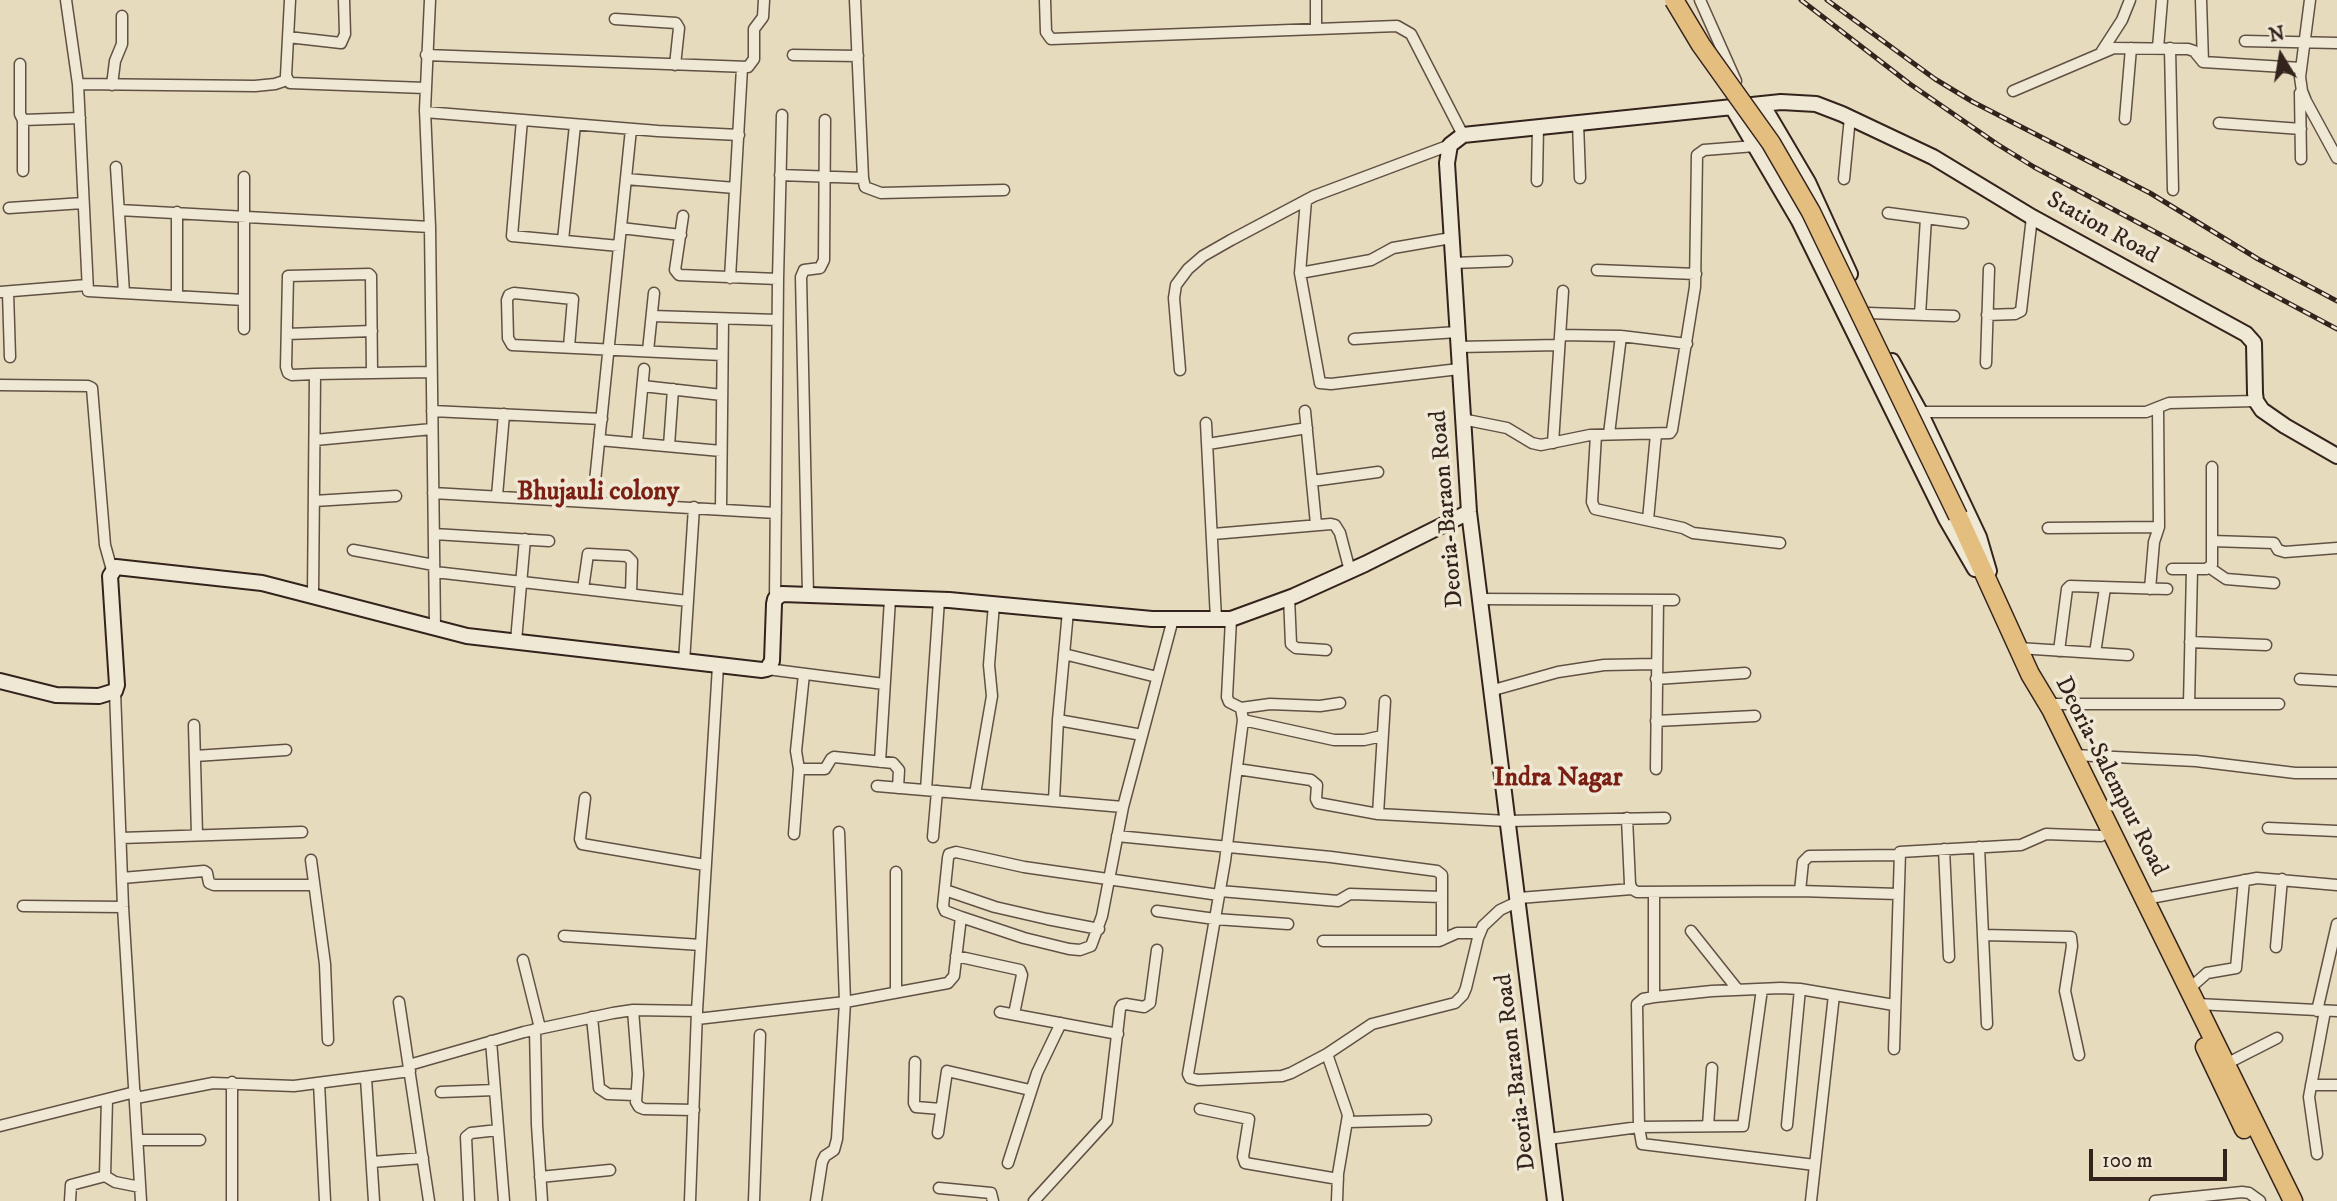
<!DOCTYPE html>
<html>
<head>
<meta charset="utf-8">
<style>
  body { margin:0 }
  #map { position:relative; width:2337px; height:1201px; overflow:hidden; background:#e7dbbd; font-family:"IM FELL DW Pica",serif }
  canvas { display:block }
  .north { position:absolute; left:2246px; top:21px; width:70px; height:70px; -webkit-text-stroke:5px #efe8d4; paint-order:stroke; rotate:349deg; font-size:19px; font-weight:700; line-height:28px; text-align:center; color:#34231d }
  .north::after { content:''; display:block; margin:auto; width:24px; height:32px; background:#34231d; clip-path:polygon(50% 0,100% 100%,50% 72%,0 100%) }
  .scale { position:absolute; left:2089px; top:1149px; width:138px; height:32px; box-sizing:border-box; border:4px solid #34231d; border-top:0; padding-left:9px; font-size:21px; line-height:24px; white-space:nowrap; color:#34231d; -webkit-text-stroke:5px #efe8d4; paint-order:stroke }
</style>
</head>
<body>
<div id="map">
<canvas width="2337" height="1201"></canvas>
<div class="north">N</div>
<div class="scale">100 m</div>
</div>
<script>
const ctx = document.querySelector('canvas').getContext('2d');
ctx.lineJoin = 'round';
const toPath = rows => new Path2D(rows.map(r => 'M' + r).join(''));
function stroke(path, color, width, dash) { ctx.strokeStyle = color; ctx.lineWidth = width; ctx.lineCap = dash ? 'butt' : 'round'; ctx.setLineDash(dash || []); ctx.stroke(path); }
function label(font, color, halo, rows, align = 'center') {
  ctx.font = font + ' "IM FELL DW Pica",serif'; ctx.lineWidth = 7; ctx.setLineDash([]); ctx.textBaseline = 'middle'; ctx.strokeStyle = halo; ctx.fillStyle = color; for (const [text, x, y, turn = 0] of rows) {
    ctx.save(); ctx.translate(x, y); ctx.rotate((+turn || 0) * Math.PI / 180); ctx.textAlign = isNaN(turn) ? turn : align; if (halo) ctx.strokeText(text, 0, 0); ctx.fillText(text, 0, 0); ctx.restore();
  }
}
const street = toPath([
  [66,0,78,84,88,291,244,300],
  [290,0,286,76,290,83,425,88],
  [430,0,425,110,430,227,435,628],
  [855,0,863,178,865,187,881,193,1004,190],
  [1045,0,1046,32,1051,39,1397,26,1411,34,1463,135],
  [1316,0,1316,29],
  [1700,0,1736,81],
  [2201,0,2203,62],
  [2310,0,2300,77,2302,91,2306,101,2337,158],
  [615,19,676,23,679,28,675,65],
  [288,37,341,43,345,34,344,0],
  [2245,41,2337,43],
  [2158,48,2162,0],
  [2170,48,2173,190],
  [2102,51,2122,20,2130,0],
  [426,55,748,67,754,59,754,29,763,17,764,0],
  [793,55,858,56],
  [20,64,20,114,23,120,80,118],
  [78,84,255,86,275,84,287,80],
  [112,85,115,61,122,44,122,16],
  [2013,91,2114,48,2188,49,2194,51,2203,62,2301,68],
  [2300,93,2301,159],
  [425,112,658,131,739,135],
  [2125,119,2131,48],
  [23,120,23,171],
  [522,120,512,236,619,246],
  [1578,123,1580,178],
  [2219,123,2301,129],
  [116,167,124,293],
  [780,175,863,178],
  [626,179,735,188],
  [1844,179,1850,117],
  [1537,181,1538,127],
  [1306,200,1300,273,1320,383,1331,384,1459,369],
  [9,208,83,203],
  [119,210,430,227],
  [1888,213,1963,223],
  [683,216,675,270,679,275,778,279],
  [621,228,681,235],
  [563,240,575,125],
  [1453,263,1507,261],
  [1597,270,1696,274],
  [1300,273,1371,260,1393,248,1451,238],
  [730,278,742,68],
  [0,292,87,285],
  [8,292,10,357],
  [177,295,177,212],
  [1868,313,1954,316],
  [1920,315,1926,218],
  [1987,315,2015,314,2021,311,2032,217],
  [652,316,777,320],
  [244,329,244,177],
  [287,334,372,331],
  [1560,335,1621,336,1687,344],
  [1354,339,1457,332],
  [569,347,573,299,514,293,509,295,507,300,508,338,512,345,722,355],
  [1458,347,1559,345],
  [648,351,654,293],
  [1986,363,1989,269],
  [1180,370,1174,298,1176,285,1188,269,1203,256,1231,240,1314,196,1450,145],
  [372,373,371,276,369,274,288,276,286,367,288,373,292,375,315,374,372,373,431,372],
  [0,385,88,386,92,388,105,545,112,570],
  [643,386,722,395],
  [432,411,602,419],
  [1305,411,1316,524],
  [1920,412,2146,412,2169,403,2256,401],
  [1462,419,1507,428,1532,443,1541,445,1590,435,1670,433,1672,430,1695,287,1697,155,1704,150,1755,146],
  [1206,423,1216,619],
  [1609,434,1621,336],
  [1596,435,1592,502,1595,509,1683,528,1693,533,1780,543],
  [315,440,432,429],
  [599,440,721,451],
  [637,443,644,369],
  [1553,443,1563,291],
  [1208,444,1307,428],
  [669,446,673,389],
  [1312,481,1378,472],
  [433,493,776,513],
  [497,496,504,414],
  [314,501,396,496],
  [593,501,631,129],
  [721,509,723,319],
  [1648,520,1656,434],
  [2048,528,2159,527],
  [434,534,549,541],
  [1213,534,1331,524,1335,525,1340,533,1350,571],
  [2212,541,2274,543,2278,550,2285,552,2337,548],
  [353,550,434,565],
  [2210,568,2226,579,2274,583],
  [2172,569,2206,569,2212,565,2212,467],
  [435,572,688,601],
  [583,589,588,554,627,556,632,561,631,594],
  [2150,589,2154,542,2159,527,2158,408],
  [808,594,801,277,804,270,820,268,824,260,825,120],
  [313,595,315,374],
  [1289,597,1291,644,1296,648,1326,650],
  [775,599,778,279,782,115],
  [1478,599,1674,600],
  [1231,619,1227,697,1229,702,1241,708,1243,720,1225,861,1188,1074,1190,1078,1198,1080,1282,1076,1291,1073,1327,1054,1372,1024,1455,1003,1463,995,1466,988,1478,938,1483,926,1500,910,1519,901],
  [516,641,525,539],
  [2190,642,2266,645],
  [2018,648,2128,655],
  [2059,651,2067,589,2070,586,2167,589],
  [2095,653,2105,588],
  [1064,654,1157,677],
  [684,662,694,507],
  [767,669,884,684],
  [1656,679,1745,673],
  [2300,679,2337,681],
  [115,691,123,907,141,1201],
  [1490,691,1558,672,1604,665,1656,664],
  [2047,704,2279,704],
  [2189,704,2192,569],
  [1241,708,1270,704,1320,706,1340,703],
  [1058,720,1142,735],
  [1243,720,1334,740,1364,740,1382,736],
  [1656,721,1755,716],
  [194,725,197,835],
  [2074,755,2196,761,2295,773,2337,773],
  [195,756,286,750],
  [880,762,890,599],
  [799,769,825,769,831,759,834,757,893,763,899,770,898,788],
  [1237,769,1311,780,1317,785,1316,799,1318,803,1378,814,1507,821,1665,818],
  [1656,769,1658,600],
  [877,786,1123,807],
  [926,790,939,600],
  [975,794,992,696,989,665,994,604],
  [585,798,580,839,582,844,705,865],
  [1054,800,1058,720,1068,611],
  [1378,814,1385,701],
  [1627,818,1630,884,1632,889,1637,892,1800,891,1898,894],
  [2268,828,2337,831],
  [794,834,799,769,796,751,804,674],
  [1117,836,1331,857,1437,871,1442,875,1442,940],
  [933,837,937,791],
  [121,838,302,832],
  [1979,847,1987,1024],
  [1944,849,1949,957],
  [311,860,325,964,328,1040],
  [896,872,896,992],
  [122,878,204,871,207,873,209,883,214,885,314,885],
  [945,890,995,907,1047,919,1099,929],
  [1220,891,1338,901,1350,894,1442,897],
  [1800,891,1803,862,1809,856,1899,855],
  [1654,892,1654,997],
  [1519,898,1632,889],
  [2145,899,2257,878,2337,885],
  [23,906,123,907],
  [1157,911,1215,919,1288,924],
  [961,917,945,911,943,906,948,858,949,854,956,852,1024,867,1219,895],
  [1691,931,1738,990],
  [1983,935,2071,937,2072,946,2065,991,2079,1055],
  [564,936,701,945],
  [1323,941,1439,941,1457,933,1479,933],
  [2276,947,2282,879],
  [956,956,1020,970,1022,975,1014,1014],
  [523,960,540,1028],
  [2189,989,2207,973,2236,968,2244,880],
  [399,1002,429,1201],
  [2197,1004,2337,1011],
  [633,1010,638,1074,636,1102,639,1107,644,1109,694,1110],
  [2317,1011,2337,924],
  [1000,1012,1118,1034],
  [592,1017,599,1088,608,1094,635,1095],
  [697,1019,845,1002,948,983,954,976,961,917,1024,938,1069,949,1080,950,1091,946,1102,916,1123,807,1173,619],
  [535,1029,537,1125,542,1201],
  [491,1041,504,1201],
  [1894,1049,1900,852,2021,845,2046,834,2101,836],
  [1327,1054,1348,1115,1338,1174,1337,1201],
  [915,1062,914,1103,916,1107,941,1109],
  [2226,1064,2277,1038],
  [409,1065,524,1032,613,1013,633,1010,697,1011],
  [366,1078,374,1201],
  [232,1082,232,1201],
  [319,1083,325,1201],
  [2311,1085,2337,1085],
  [441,1092,495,1090],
  [136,1098,213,1083,294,1086,410,1071],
  [107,1099,105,1176,115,1182,140,1187],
  [1200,1109,1249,1119,1243,1157,1245,1163,1338,1179],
  [1348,1122,1426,1120],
  [1787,1125,1800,989],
  [0,1126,135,1092],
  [1708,1126,1712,1068],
  [938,1133,947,1071,1030,1090],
  [1548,1139,1639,1127,1743,1126,1762,989],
  [138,1140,200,1140],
  [2317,1154,2309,1097,2325,1011],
  [372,1162,423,1158],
  [1008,1163,1037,1073,1061,1023],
  [1815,1165,1642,1144,1639,1127,1637,1004,1643,999,1654,997,1712,991,1781,988,1800,989,1894,1005],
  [540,1177,610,1170],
  [939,1188,991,1193,993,1201],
  [70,1201,71,1185,105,1176],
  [469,1201,466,1137,471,1133,498,1130],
  [690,1201,697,1011,718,666],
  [754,1201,760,1035],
  [816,1201,822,1162,825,1156,834,1150,837,1139,845,1002,839,832],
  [1034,1201,1107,1121,1120,1009,1122,1005,1126,1004,1144,1007,1150,1003,1157,950],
  [1811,1201,1834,995],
  [2155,1201,2242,1192,2249,1193,2260,1201]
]);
const secondary = toPath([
  [1762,104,1808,182,1850,274],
  [1732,107,1799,221,1946,519,1975,569],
  [1892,361,1920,412,1979,537,1989,571],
  [0,681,56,695,99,696,115,691,117,685,110,576,116,567,262,583,467,636,762,670,767,669,772,661,774,604,775,599,782,594,949,600,1152,619,1231,619,1294,596,1365,564,1469,512],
  [1555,1201,1469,512,1447,163,1450,145,1463,135,1781,102,1816,104,1842,114,1933,157,2032,217,2246,334,2254,343,2255,393,2256,401,2262,410,2285,426,2337,456]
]);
const highway = toPath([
  [1958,516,2030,674,2051,709,2293,1201],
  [2205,1047,2244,1129]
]);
stroke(street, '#615145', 13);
stroke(secondary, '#34231d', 18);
stroke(highway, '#34231d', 21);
stroke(street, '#efe8d4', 10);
stroke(secondary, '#efe8d4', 14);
stroke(highway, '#e4be7e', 18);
const rail = toPath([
  [1801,0,1910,84,1997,144,2034,167,2337,329],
  [1827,0,1935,79,1973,102,2150,193,2258,259,2337,301]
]);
stroke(rail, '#34231d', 5);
stroke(rail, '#efe8d4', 2.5, [8]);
const highwayBridge = toPath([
  [1674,0,1701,45,1771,143,1811,212,1958,516]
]);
stroke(highwayBridge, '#34231d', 21, []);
stroke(highwayBridge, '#e4be7e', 18);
label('24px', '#34231d', '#efe8d4', [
  ["Station Road",2102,229,29],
  ["Deoria-Baraon Road",1448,509,-95],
  ["Deoria-Salempur Road",2110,777,63],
  ["Deoria-Baraon Road",1517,1072,-97]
]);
label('bold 26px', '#7a1f14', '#efe8d4', [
  ["Bhujauli colony",598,494],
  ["Indra Nagar",1558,780]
]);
</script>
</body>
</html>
